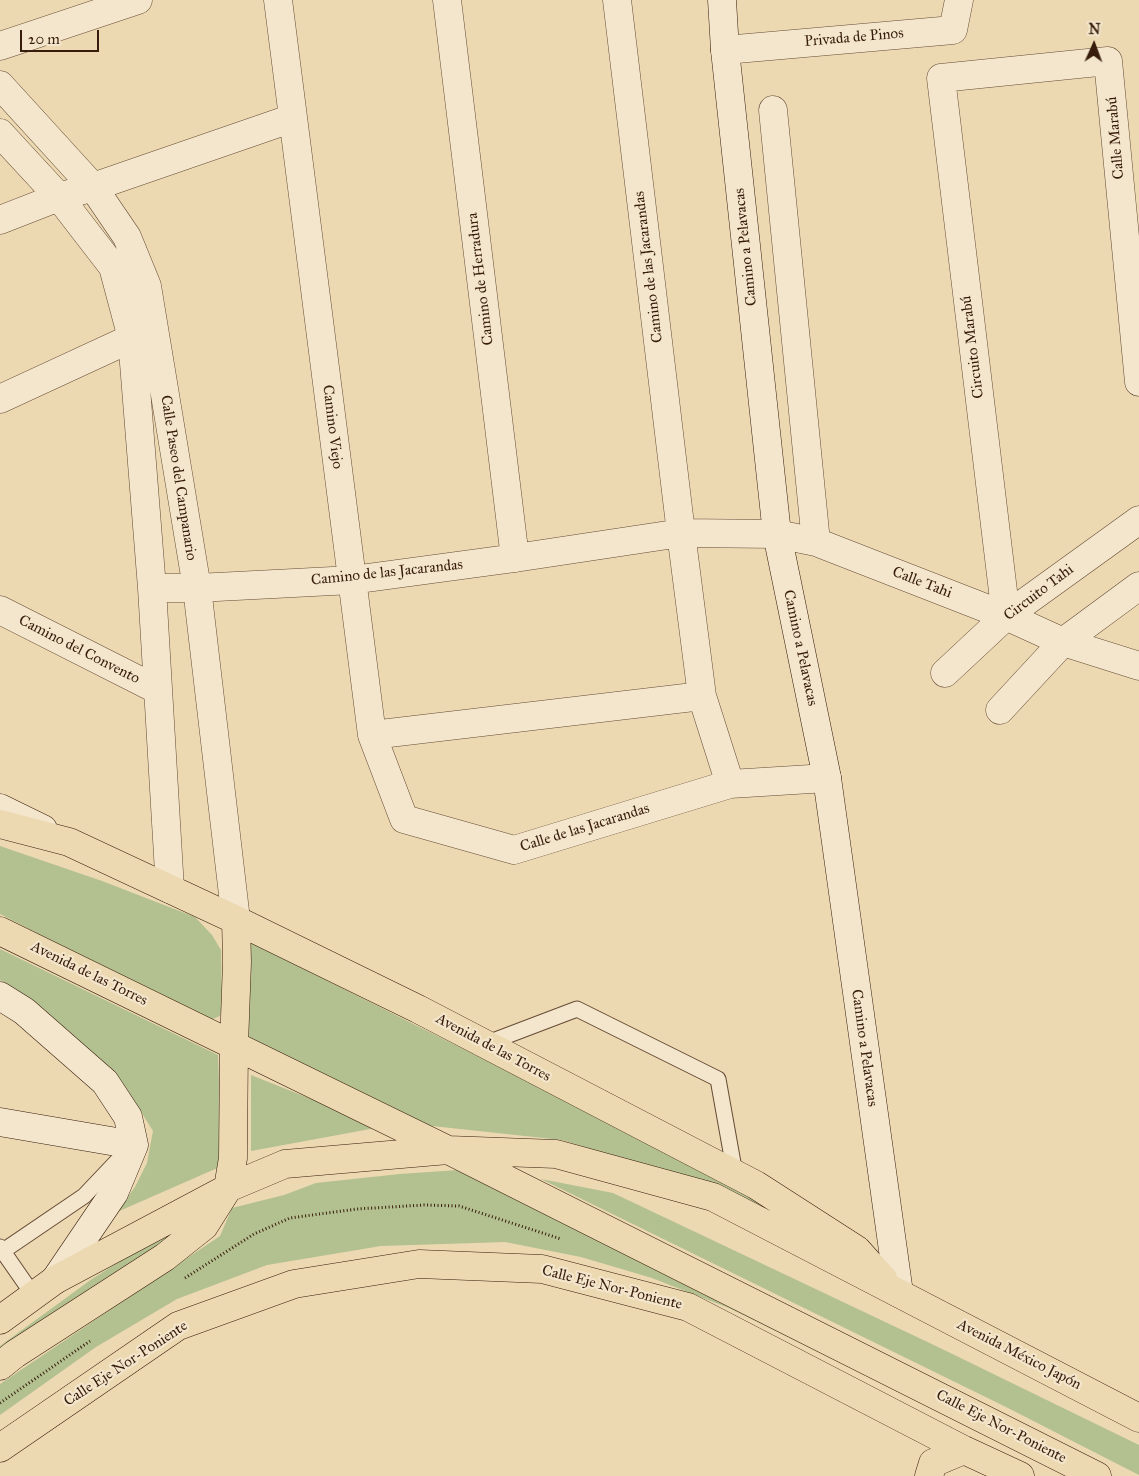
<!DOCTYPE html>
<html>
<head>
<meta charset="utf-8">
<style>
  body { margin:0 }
  #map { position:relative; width:1139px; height:1476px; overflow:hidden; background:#ecd8b1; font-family:"IM FELL Great Primer",serif }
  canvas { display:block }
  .north { position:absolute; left:1069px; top:20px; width:50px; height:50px; -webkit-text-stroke:4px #f3e6cc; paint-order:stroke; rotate:2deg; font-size:14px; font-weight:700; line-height:20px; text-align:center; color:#381c0c }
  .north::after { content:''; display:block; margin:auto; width:18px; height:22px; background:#381c0c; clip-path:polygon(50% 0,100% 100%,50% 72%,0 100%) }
  .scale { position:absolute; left:20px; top:30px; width:79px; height:22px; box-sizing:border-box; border:2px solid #381c0c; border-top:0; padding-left:6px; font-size:15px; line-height:18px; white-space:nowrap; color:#381c0c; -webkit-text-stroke:4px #f3e6cc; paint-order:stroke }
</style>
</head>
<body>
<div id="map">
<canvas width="1139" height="1476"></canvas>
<div class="north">N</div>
<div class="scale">20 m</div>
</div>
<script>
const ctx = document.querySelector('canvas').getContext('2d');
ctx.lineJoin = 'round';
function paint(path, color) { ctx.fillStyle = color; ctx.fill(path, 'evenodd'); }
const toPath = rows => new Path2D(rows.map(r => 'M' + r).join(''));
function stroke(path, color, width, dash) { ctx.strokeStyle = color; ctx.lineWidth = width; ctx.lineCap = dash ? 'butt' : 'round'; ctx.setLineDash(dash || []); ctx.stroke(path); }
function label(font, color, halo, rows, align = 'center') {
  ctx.font = font + ' "IM FELL Great Primer",serif'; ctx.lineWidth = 4.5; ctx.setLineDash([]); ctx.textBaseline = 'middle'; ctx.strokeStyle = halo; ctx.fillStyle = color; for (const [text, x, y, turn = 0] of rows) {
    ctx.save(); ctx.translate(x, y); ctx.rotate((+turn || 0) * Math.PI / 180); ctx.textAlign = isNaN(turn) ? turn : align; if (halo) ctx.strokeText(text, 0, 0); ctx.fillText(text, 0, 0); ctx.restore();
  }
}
paint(toPath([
  [0,846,102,881,195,917,212,935,221,950,222,1007,220,1016,213,1019,205,1019,0,914],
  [244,939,533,1084,759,1200,813,1234,689,1179,562,1140,423,1125,245,1040],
  [0,949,218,1055,222,1166,117,1212,135,1187,147,1163,153,1131,140,1110,108,1069,41,1007,0,980],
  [251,1075,381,1127,251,1151],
  [458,1170,1015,1449,729,1308,652,1278,581,1257,505,1242,381,1246,267,1265,177,1299,96,1347,0,1415,0,1384,220,1236,232,1208,284,1195,316,1183,400,1174],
  [541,1179,613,1193,938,1347,1139,1445,1139,1475,1006,1407],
  [187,1227,0,1352,0,1346,92,1279,133,1253,167,1235]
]), '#b3c08f');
const lane = toPath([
  [485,1044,577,1009,718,1079,735,1174],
  [0,1247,34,1296],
  [0,1253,84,1196,122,1156]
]);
const street = toPath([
  [278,0,372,735,404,819,514,850,730,784,827,778],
  [447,0,515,558],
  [617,0,681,533,702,696,730,784],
  [0,46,138,0],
  [725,50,953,30,959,0],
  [0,85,93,187,127,237,147,286,197,588,236,920],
  [773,110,816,542],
  [0,133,59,197,113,267,132,338,152,588,170,889],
  [0,220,59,197,93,187,293,118],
  [0,399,132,338],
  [152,588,197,588,352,580,515,558,681,533,777,534,816,542,1006,616,1063,642,1139,666],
  [0,610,158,690],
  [1006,616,941,78,1108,61,1139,382],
  [945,673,1006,616,1139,520],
  [1000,710,1063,642,1139,586],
  [372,735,702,696]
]);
const secondary = toPath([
  [722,0,725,50,777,534,827,778,899,1293],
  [0,808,43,829],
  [0,996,24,1011,105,1082,128,1117,134,1145,114,1193,55,1280],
  [0,1122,134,1145]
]);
const primary = toPath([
  [0,824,69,842,236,920,418,1009,756,1185,857,1250,883,1279],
  [0,931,448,1150,1097,1476],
  [0,1320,55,1280,228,1188,285,1164,448,1150,556,1154,713,1197,1139,1418],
  [0,1366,15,1354,165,1257,204,1226,228,1188,233,1158,234,1045,237,962,236,920],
  [0,1448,178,1326,294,1284,419,1264,542,1269,688,1307,964,1450,1020,1476],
  [929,1476,933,1463,964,1450]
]);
stroke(lane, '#654b35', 17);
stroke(street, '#654b35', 29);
stroke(secondary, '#381c0c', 29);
stroke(primary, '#381c0c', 29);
stroke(toPath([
  [185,1278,254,1234,290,1218,357,1209,424,1205,459,1206,561,1239],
  [0,1403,90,1341]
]), '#381c0c', 3, [1, 2.5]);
stroke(lane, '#f3e6cc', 15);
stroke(street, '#f3e6cc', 28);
stroke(secondary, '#f3e6cc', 28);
stroke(primary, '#ecd8b1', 28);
label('15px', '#381c0c', '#f3e6cc', [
  ["Privada de Pinos",854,38,-5],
  ["Calle Marabú",1116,138,-95],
  ["Camino a Pelavacas",746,247,-96],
  ["Camino de las Jacarandas",649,267,-97],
  ["Camino de Herradura",481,279,-97],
  ["Circuito Marabú",973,347,-97],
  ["Camino Viejo",332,427,83],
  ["Calle Paseo del Campanario",178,478,81],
  ["Camino de las Jacarandas",387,573,-6],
  ["Calle Tahi",922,583,21],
  ["Circuito Tahi",1039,593,-37],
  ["Camino a Pelavacas",800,648,78],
  ["Camino del Convento",79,650,27],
  ["Calle de las Jacarandas",585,828,-17],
  ["Avenida de las Torres",89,974,26],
  ["Avenida de las Torres",493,1048,28],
  ["Camino a Pelavacas",864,1048,82],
  ["Calle Eje Nor-Poniente",612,1288,14],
  ["Avenida México Japón",1019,1355,27],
  ["Calle Eje Nor-Poniente",126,1364,-33],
  ["Calle Eje Nor-Poniente",1001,1427,27]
]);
</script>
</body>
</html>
